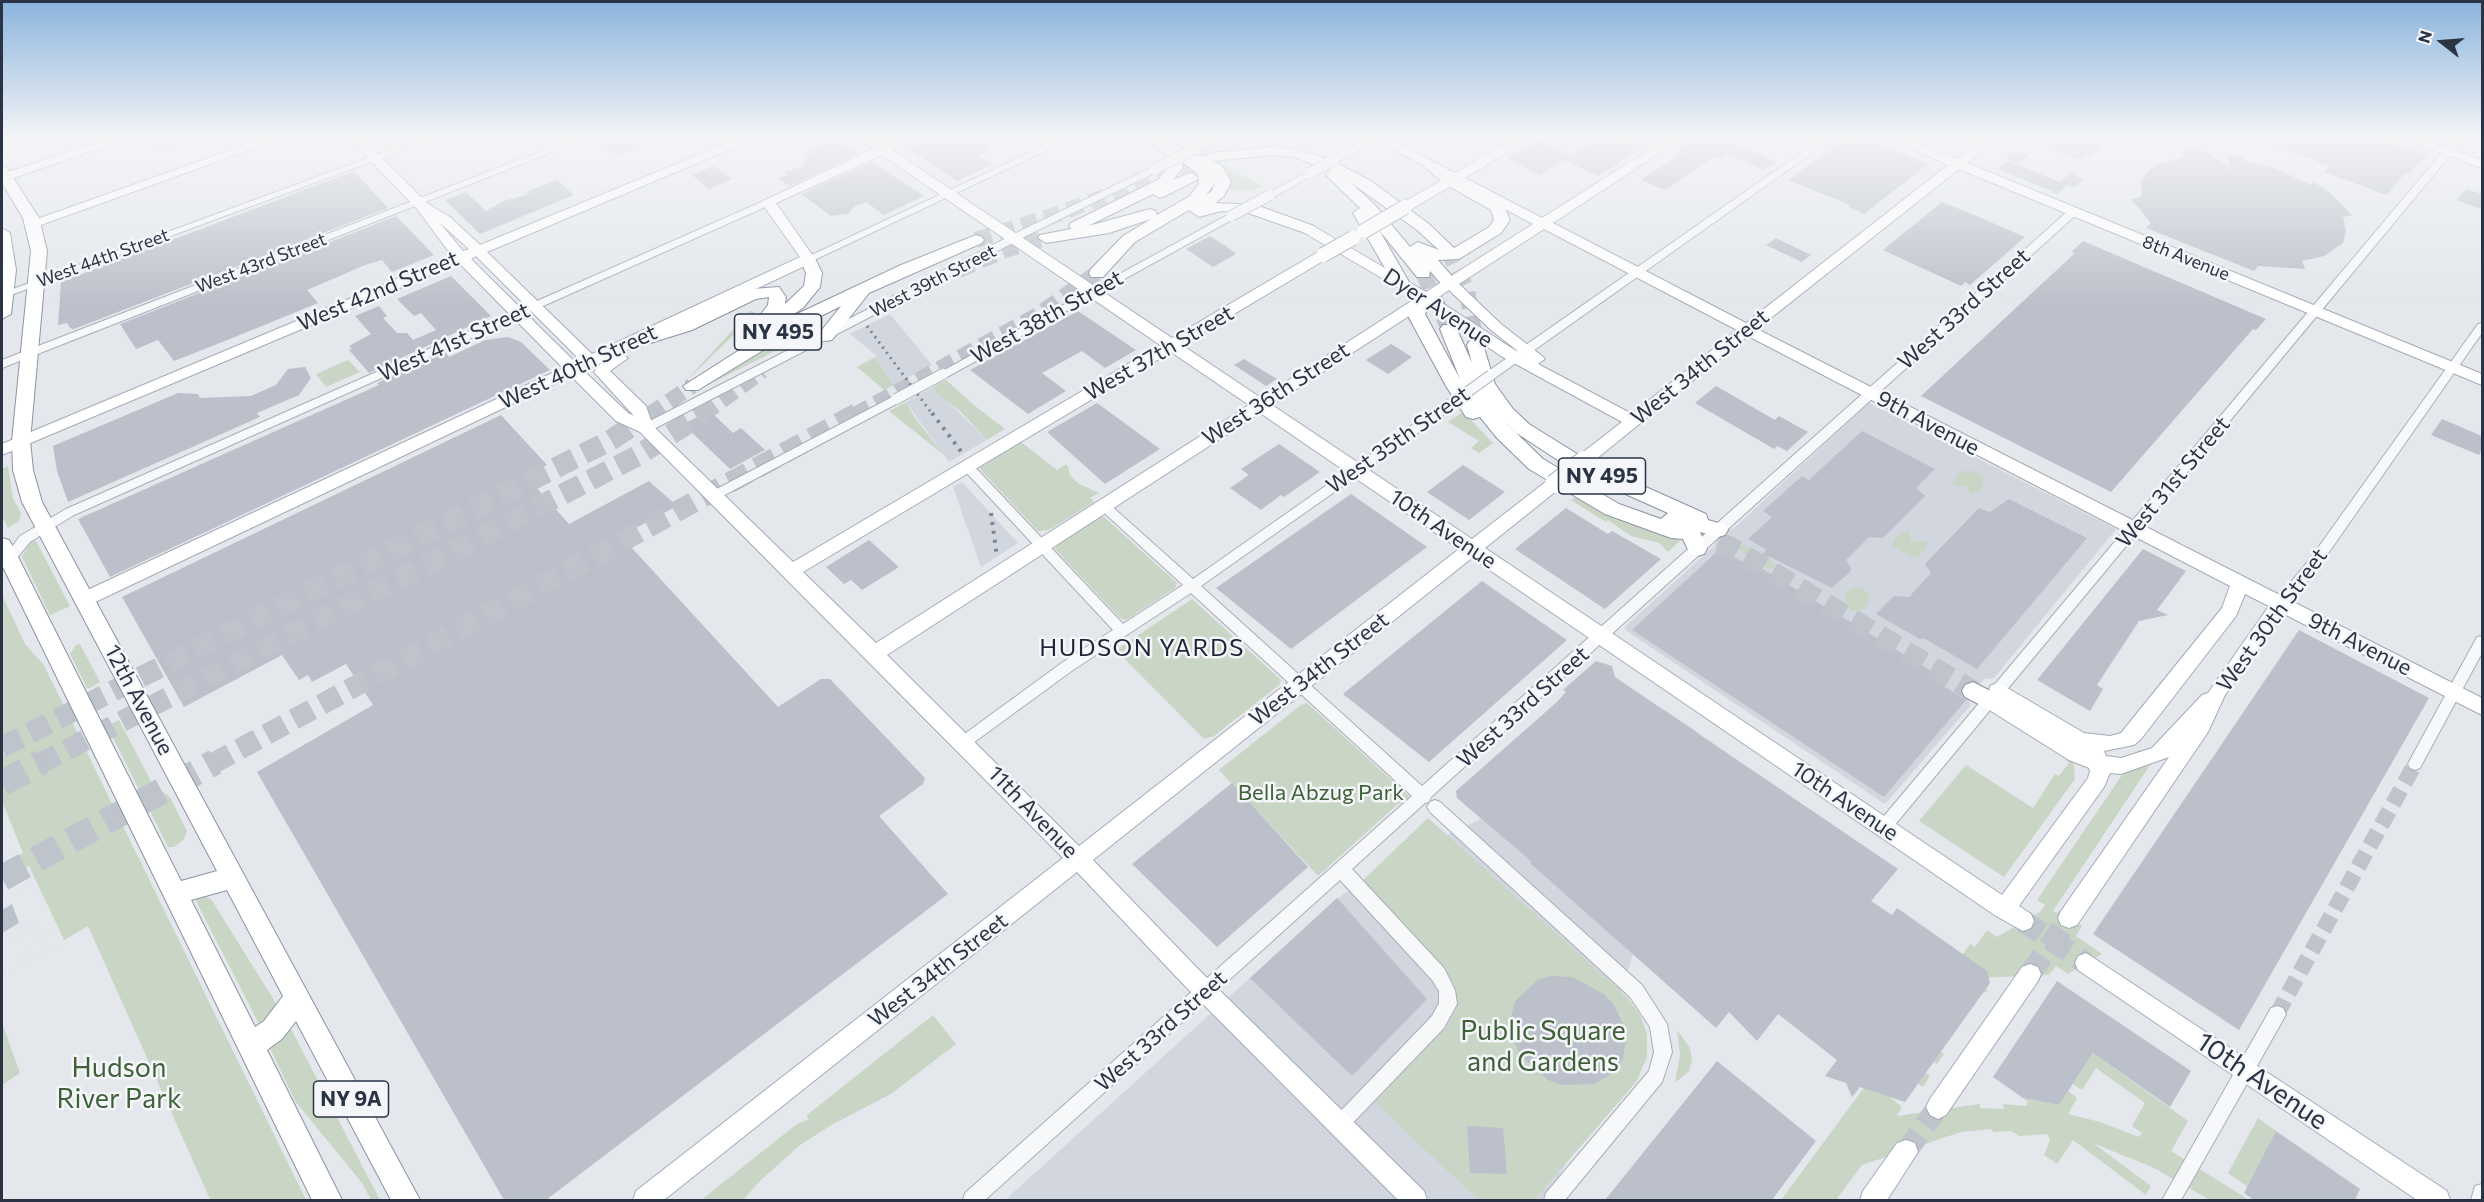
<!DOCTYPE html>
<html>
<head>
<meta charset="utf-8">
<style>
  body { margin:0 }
  #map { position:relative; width:2484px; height:1202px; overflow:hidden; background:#e4e7ec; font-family:Commissioner,sans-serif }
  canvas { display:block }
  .frame { position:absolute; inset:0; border:3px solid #2b3445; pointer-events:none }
  .north { position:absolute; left:2412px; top:12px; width:60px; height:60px; -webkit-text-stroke:4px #f4f6f9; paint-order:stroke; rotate:287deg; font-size:16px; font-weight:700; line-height:24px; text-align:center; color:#2b3445 }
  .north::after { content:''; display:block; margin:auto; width:21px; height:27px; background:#2b3445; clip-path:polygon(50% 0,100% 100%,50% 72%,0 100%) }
</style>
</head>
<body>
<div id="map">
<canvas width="2484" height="1202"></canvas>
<div class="frame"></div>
<div class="north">N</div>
</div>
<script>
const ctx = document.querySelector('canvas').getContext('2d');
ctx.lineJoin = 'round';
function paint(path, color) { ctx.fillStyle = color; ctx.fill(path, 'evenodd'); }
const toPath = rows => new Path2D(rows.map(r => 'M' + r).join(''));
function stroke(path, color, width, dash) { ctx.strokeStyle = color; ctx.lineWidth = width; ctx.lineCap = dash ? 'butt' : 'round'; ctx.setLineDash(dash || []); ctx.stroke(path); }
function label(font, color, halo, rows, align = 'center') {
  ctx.font = font + ' Commissioner,sans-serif'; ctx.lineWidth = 5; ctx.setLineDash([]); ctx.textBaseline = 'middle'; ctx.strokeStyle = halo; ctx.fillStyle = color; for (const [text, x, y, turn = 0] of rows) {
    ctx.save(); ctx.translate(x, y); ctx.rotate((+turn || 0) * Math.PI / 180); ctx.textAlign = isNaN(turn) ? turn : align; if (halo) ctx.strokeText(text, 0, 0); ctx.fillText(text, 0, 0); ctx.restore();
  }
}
paint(toPath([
  [890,314,932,365,894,385,875,357,877,356,850,334],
  [933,387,987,440,949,462,906,402],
  [1869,403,2116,529,1994,678,1984,679,1968,697,1970,706,1885,804,1625,630,1627,625,1714,546,1716,540,1726,531,1734,528],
  [962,482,1018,543,981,567,953,487],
  [1665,710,1696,731,1675,770,1648,904,1579,1133,1549,1200,1005,1200,1338,898,1388,863,1583,771,1635,737]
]), '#d2d6de');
paint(toPath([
  [1203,155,1206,155,1263,186,1253,191,1230,190,1227,171],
  [750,311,755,312,742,327,684,383],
  [793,336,789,340,795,341,698,390,763,351],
  [875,357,894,385,884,390,857,367],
  [348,360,360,372,326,387,316,374],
  [946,380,974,405,1005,429,987,440,961,412,936,392,933,387],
  [906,402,915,418,944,455,889,411],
  [1463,412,1493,443,1479,453,1471,448,1479,441,1448,422],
  [1021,442,1057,470,1067,464,1070,475,1079,484,1099,493,1090,498,1094,502,1049,530,1038,531,980,469,981,465],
  [8,466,13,498,21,513,19,521,8,528,2,517,2,469],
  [1968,470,1982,474,1984,480,1981,489,1971,494,1965,486,1952,485,1957,474],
  [1576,497,1649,530,1681,540,1668,552,1659,543,1631,536,1608,520,1606,522,1571,500],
  [1104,517,1177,583,1175,588,1126,620,1120,618,1055,549,1056,545,1097,518],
  [1909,530,1911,542,1928,541,1925,550,1915,558,1892,546,1896,537],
  [31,541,36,541,70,606,50,615,22,557],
  [1739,544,1763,554,1781,570,1768,568,1747,556,1735,546],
  '1845 599a12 12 0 1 1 24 0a12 12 0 1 1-24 0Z',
  [2,595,25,644,43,664,76,730,306,1200,2,1200,2,976,64,940,29,866,2,881],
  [1192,599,1281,680,1279,685,1214,736,1204,739,1116,650],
  [80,644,100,682,90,688,87,688,70,654,76,645],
  [1307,703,1409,796,1406,803,1398,804,1318,876,1219,770,1301,705],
  [119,720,153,785,170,797,187,831,184,839,174,847,168,847,107,726],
  [2139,750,2154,759,2053,911,2056,913,2059,911,2082,926,2076,936,2102,954,2068,974,2056,966,2049,975,1978,978,1988,991,1978,996,1930,1044,1944,1054,1937,1064,1923,1054,1915,1065,1930,1076,1923,1087,1907,1075,1891,1098,1902,1107,1897,1116,1980,1104,1980,1108,2004,1109,2003,1104,2026,1106,2028,1102,2023,1098,2059,1105,2068,1091,2077,1098,2068,1114,2100,1122,2139,1137,2142,1133,2132,1126,2145,1103,2096,1068,2082,1090,2073,1084,2093,1053,2188,1121,2171,1151,2249,1200,2210,1200,2154,1168,2093,1143,2151,1186,2146,1195,2073,1140,2057,1164,2044,1155,2050,1140,2047,1134,2019,1136,2011,1131,1994,1132,1991,1129,1961,1132,1862,1165,1836,1200,1781,1200,1970,944,1975,947,1987,930,1997,937,2040,912,2045,905,2037,900],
  [2066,753,2074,765,2075,779,2004,877,1919,821,1966,765,2033,808,2055,774,2059,776,2069,763,2064,757],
  [1428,818,1627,997,1640,1015,1647,1034,1647,1057,1637,1081,1534,1200,1478,1200,1375,1102,1447,1027,1456,1010,1454,984,1444,968,1362,881],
  [198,893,211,899,277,1005,260,1026,194,897],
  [933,1015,956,1044,891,1094,833,1124,800,1145,762,1179,743,1200,701,1200,797,1124,808,1120,807,1115],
  [290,1027,380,1200,371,1200,362,1183,295,1101,269,1046],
  [1677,1030,1690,1048,1692,1060,1689,1071,1675,1083,1680,1055],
  [2258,1118,2276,1131,2248,1187,2228,1173]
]), '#c9d6c5');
paint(toPath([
  [2,801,23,853,2,864],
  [34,879,59,929,15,955,11,943,38,927,36,924,2,943,2,898],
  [88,926,210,1199,210,1200,2,1200,2,1085,20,1073,2,1023,2,976]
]), '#e4e7ec');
paint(toPath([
  [148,136,199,136,200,137,161,151],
  [608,136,666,136,616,156,597,140],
  [936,136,976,136,993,149,979,156,993,164,957,181,908,148],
  [1604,136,1618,136,1643,147,1598,176,1564,160,1540,175,1507,158,1540,139,1572,155],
  [1697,136,1718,136,1776,162,1764,170,1728,154,1721,159,1718,157,1706,162,1666,190,1641,180,1683,152,1677,149],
  [1849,136,1860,136,1928,164,1864,214,1848,206,1850,205,1788,180],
  [2037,136,2115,136,2090,157,2085,155,2080,160,2046,146,2052,142],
  [2249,136,2373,136,2427,155,2409,174,2405,173,2387,195,2324,172,2329,166],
  [838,139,859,153,790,186,778,179,788,174,785,172,803,166,809,152,806,150],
  [2014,150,2028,156,2018,164,2005,158],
  [2182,151,2206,151,2231,169,2226,153,2242,156,2242,159,2279,170,2311,185,2314,182,2329,192,2352,215,2343,217,2346,231,2343,243,2324,256,2302,261,2305,269,2258,266,2254,271,2146,228,2151,223,2131,199,2142,197,2141,181,2148,171,2160,163,2184,157],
  [2008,161,2060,182,2070,173,2084,179,2075,187,2067,185,2058,194,1998,169],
  [872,162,924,196,884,215,866,202,854,207,848,214,831,216,801,194],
  [714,166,732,179,709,189,692,175],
  [354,171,388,208,74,329,70,328,67,323,58,325,61,282],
  [557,180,574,195,480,234,445,200,466,192,486,211,504,201,529,194,526,192],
  [2466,189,2482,194,2482,210,2457,200],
  [1942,202,1972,214,2025,237,1970,285,1965,282,1961,286,1883,250],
  [396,216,434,255,392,272,382,260,365,265,307,290,318,303,230,339,174,361,158,340,136,349,120,324],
  [1210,236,1226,246,1236,254,1213,267,1186,249],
  [1776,238,1811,255,1802,262,1766,245],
  [2083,241,2266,319,2256,330,2253,329,2111,492,1921,396,2075,253,2071,252],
  [451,276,491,316,369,373,349,350,352,349,349,346,371,334,355,316,379,306,387,316,383,318,397,333,407,333,413,340,436,330,421,313,414,316,397,299],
  [1078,311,1136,350,1105,368,1082,351,1042,373,1066,391,1028,414,970,370],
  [508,337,521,342,550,370,110,577,78,519,379,385,377,383,445,352,449,357,485,340],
  [1391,344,1412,357,1388,374,1366,360],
  [1244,359,1252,364,1277,379,1266,386,1234,365],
  [305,367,311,378,299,395,257,413,260,417,68,502,57,471,53,446,178,393,198,394,200,398,251,396,276,385,288,369],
  [1716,386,1775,420,1779,416,1808,432,1787,451,1777,446,1774,449,1695,403],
  [1097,403,1160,449,1105,484,1047,432],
  [710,411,733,433,741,428,765,450,730,469,683,424],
  [501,415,547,465,526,476,569,524,649,481,677,506,621,536,778,707,821,679,830,679,925,778,923,784,879,816,948,894,546,1200,504,1200,257,772,373,705,346,664,312,682,308,675,299,680,282,655,184,707,122,597],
  [2442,419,2482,436,2482,450,2479,455,2431,435],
  [1862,431,1935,469,1916,488,1925,496,1883,538,1869,537,1846,560,1851,568,1850,572,1832,588,1768,556,1761,568,1936,674,1932,679,1966,700,1884,797,1632,630,1720,549,1749,566,1767,550,1748,539,1772,517,1763,511,1802,476,1809,480],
  [1279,444,1320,472,1284,497,1281,495,1261,510,1230,488,1249,475,1241,469],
  [1463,465,1505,492,1469,520,1427,492],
  [1351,494,1427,547,1291,649,1216,588],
  [2009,499,2087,538,1977,669,1923,638,1920,639,1876,614,1894,596,1909,597,1931,573,1925,564,1979,508,1990,512],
  [1566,508,1608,534,1612,531,1661,559,1605,609,1515,549],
  [869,540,899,567,862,590,851,580,844,584,826,567],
  [2143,549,2186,571,2157,610,2168,615,2139,621,2097,685,2103,689,2090,711,2037,680],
  [1482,581,1567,640,1429,762,1343,694],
  [2299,630,2429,698,2239,1030,2093,934],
  [1596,661,1612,666,1615,677,1898,869,1871,901,1892,915,1897,908,1987,971,1990,983,1905,1102,1860,1087,1852,1097,1846,1083,1825,1076,1837,1060,1778,1014,1757,1041,1729,1012,1716,1028,1530,863,1532,862,1457,798,1456,791,1558,701,1566,692,1563,690],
  [1232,783,1308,867,1217,947,1132,864],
  [1337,898,1427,999,1352,1076,1250,978],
  [12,904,19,923,2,933,2,910],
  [1550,976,1572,977,1604,994,1614,1005,1624,1026,1626,1039,1623,1059,1616,1071,1594,1084,1563,1085,1548,1080,1520,1055,1511,1033,1510,1021,1515,1001,1538,980],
  [2057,981,2191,1071,2170,1107,2093,1053,2059,1105,2023,1098,1993,1077],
  [1717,1061,1816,1141,1772,1200,1605,1200],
  [1467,1126,1503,1128,1507,1174,1470,1173],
  [2276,1131,2360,1189,2355,1200,2254,1200,2244,1193]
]), '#bbc0ca');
stroke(toPath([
  [2277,1014,2415,764]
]), '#bfc3cb', 16, [16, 8]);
stroke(toPath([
  [2023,921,2086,963],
  [2030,974,2069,918],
  [1906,1152,1938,1107]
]), '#bfc3cb', 22, [22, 11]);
stroke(toPath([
  [976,240,1052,216,1211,157],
  [1447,249,1467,290,1476,345],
  [958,270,1008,249,1046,238],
  [1423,273,1449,329],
  [649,415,692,386],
  [702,415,762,371],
  [855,415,1038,315,1097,273]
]), '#bfc3cb', 16, [16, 8]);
stroke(toPath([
  [1688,535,1728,546,1973,691],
  [2,747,611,440,651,413],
  [39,764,637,456,704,413],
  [212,764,858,413]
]), '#bfc3cb', 21, [21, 10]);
stroke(toPath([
  [2,783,42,762],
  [2,878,215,762]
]), '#bfc3cb', 26, [26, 13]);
const minor = toPath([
  [428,136,441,136,11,295,7,296,2,293,428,136],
  [580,136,593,136,2,368,2,360,580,136],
  [1065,136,1077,136,812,261,808,262,803,259,1065,136],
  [1214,136,1226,136,1198,151,1190,149,1214,136],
  [1370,136,1382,136,1337,162,1329,160,1370,136],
  [1825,136,1836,136,1495,378,1487,378,1485,375,1487,372,1825,136],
  [2456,136,2466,136,1889,832,1884,834,1879,832,1876,827,1879,822,2456,136],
  [1155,166,1160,169,1158,171,1032,233,650,431,642,431,640,428,642,425,1024,229,1155,166],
  [1310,170,1315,173,1313,175,1274,197,1270,198,1265,195,1310,170],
  [768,199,772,200,772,204,74,515,30,542,13,563,8,565,2,560,20,536,66,509,768,199],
  [2073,209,2077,210,2077,214,1431,797,1429,802,1425,803,1352,869,1444,968,1455,990,1457,1004,1444,1028,1345,1131,1339,1134,1333,1131,1330,1125,1333,1119,1432,1016,1439,1003,1439,991,1432,980,1340,880,985,1200,963,1200,965,1193,1412,796,1191,593,1073,670,969,746,964,748,959,746,957,742,959,738,1063,662,1113,630,963,469,961,466,963,463,971,463,1123,624,1183,585,1099,508,1097,505,1099,502,1107,502,1193,579,1451,398,1459,398,1461,401,1459,404,1201,586,1422,786,2069,210,2073,209],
  [1231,213,1235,214,1235,218,947,377,943,378,937,374,1231,213],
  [2482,323,2482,333,2320,565,2286,608,2276,608,2274,604,2276,600,2310,559,2478,324,2482,323],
  [896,395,900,396,902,399,900,402,719,498,715,499,709,495,711,492,896,395],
  [2482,636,2482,653,2420,768,2415,770,2410,768,2408,764,2410,760,2477,637,2482,636],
  [1435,800,1440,802,1642,985,1667,1024,1672,1052,1662,1082,1565,1200,1544,1200,1546,1193,1649,1071,1654,1052,1650,1027,1630,997,1430,812,1427,807,1430,802,1435,800],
  [2277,1006,2283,1008,2286,1014,2283,1020,2181,1200,2162,1200,2271,1008,2277,1006],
  [2482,1184,2482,1200,2471,1200,2475,1186,2482,1184]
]);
const major = toPath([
  [116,136,134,136,2,182,2,174,116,136],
  [270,136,288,136,38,226,33,227,26,223,270,136],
  [347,136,360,136,428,204,450,217,480,245,744,136,761,136,487,252,592,354,800,257,761,202,873,149,856,136,870,136,883,144,901,136,916,136,892,150,1172,338,1318,252,1328,252,1328,258,1182,345,1261,398,1416,298,1303,232,1303,226,1313,226,1426,292,1533,224,1456,183,1410,210,1400,210,1400,204,1446,178,1369,136,1384,136,1455,173,1519,136,1534,136,1465,178,1542,218,1671,136,1685,136,1553,223,1746,323,1948,165,1883,136,1900,136,1956,159,1984,136,1998,136,1967,163,2482,374,2482,385,1959,169,1757,329,2482,698,2482,715,2284,614,2225,695,2208,732,2077,925,2069,928,2061,925,2058,918,2061,911,2169,757,2121,774,2110,773,2104,787,2019,906,2031,914,2034,921,2031,928,2023,931,1996,916,1472,558,1093,860,1200,971,1424,1191,1427,1200,1398,1200,1184,985,1077,872,664,1200,633,1200,636,1191,1063,858,640,432,616,421,571,376,91,604,79,604,76,599,79,594,563,368,459,263,2,455,2,444,452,256,417,209,347,136],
  [882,155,1160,345,793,562,653,426,646,406,610,371,628,358,620,353,813,262,815,259,776,203,882,155],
  [439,222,469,249,463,251,439,222],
  [1544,229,1737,330,1632,414,1538,364,1545,359,1542,356,1501,324,1459,284,1544,229],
  [476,256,580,360,575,362,471,259,476,256],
  [1449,290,1491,330,1524,356,1436,299,1449,290],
  [1426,305,1501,356,1622,422,1578,456,1576,460,1578,464,1590,464,1748,336,2230,586,2222,608,2121,733,2110,736,2084,733,2004,686,1997,683,1990,686,1989,694,1983,696,1980,701,1983,706,2069,760,2089,768,2090,771,2088,778,2002,895,1485,548,1560,488,1562,484,1560,480,1548,480,1472,539,1272,405,1426,305],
  [1171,352,1249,405,876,643,803,572,1171,352],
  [601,363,594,372,634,416,628,413,584,371,601,363],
  [1260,413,1459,549,1079,846,887,655,1260,413],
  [2245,594,2269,606,2208,693,2202,695,2152,748,2121,758,2106,756,2104,751,2134,745,2141,739,2236,616,2245,594],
  [2395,136,2413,136,2482,160,2482,168,2395,136],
  [2086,953,2447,1191,2450,1200,2417,1200,2078,970,2075,963,2078,956,2086,953],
  [2030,964,2038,967,2041,974,2038,981,1946,1115,1938,1119,1930,1115,1926,1107,1930,1099,2022,967,2030,964],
  [1906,1140,1915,1143,1918,1152,1887,1200,1860,1200,1863,1191,1897,1143,1906,1140]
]);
const highway = toPath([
  [1143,136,1160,136,1192,155,1204,157,1211,153,1272,147,1295,149,1329,159,1371,181,1429,224,1454,248,1489,227,1494,220,1491,210,1445,184,1427,169,1424,166,1427,163,1437,163,1455,178,1504,205,1510,220,1501,233,1459,259,1438,260,1457,282,1449,287,1443,286,1430,271,1429,277,1417,277,1379,230,1409,282,1401,287,1393,282,1353,213,1360,208,1329,178,1326,175,1330,171,1294,157,1272,155,1213,161,1222,166,1231,182,1224,196,1215,203,1256,205,1314,226,1316,229,1308,234,1248,213,1221,211,1199,217,1189,210,1135,242,1103,277,1091,277,1089,273,1091,269,1123,236,1151,219,1109,233,1046,243,1038,238,1040,235,1071,229,1069,226,1071,223,1159,179,1167,168,1167,155,1143,136],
  [1182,162,1198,174,1199,183,1190,196,1157,215,1156,211,1150,209,1088,226,1153,194,1160,198,1165,196,1195,181,1198,178,1195,175,1190,173,1173,180,1183,168,1182,162],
  [1214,178,1215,182,1212,191,1206,195,1215,183,1214,178],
  [1350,182,1417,230,1439,250,1418,242,1410,247,1374,204,1350,182],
  [2,166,7,168,39,218,47,251,30,441,33,470,42,502,420,1200,391,1200,296,1021,282,1039,267,1050,342,1200,312,1200,2,565,2,538,9,540,12,545,181,881,217,871,22,502,13,470,12,441,31,251,23,218,2,183,2,166],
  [227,890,283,996,264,1021,255,1027,191,900,227,890],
  [2,228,10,233,16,270,11,314,2,319,2,228],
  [976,235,982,237,984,240,982,243,869,293,832,340,826,341,817,336,841,306,809,322,698,390,686,390,683,386,763,335,751,335,748,331,768,305,769,297,756,299,692,330,631,349,622,343,625,339,680,322,752,289,779,287,786,297,785,304,804,286,806,273,800,259,802,256,814,256,822,273,820,287,803,308,777,325,770,326,763,335,797,314,901,265,976,235],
  [1425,293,1433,298,1425,314,1460,379,1440,329,1443,325,1455,325,1472,363,1467,345,1470,341,1482,341,1495,384,1513,409,1529,424,1590,462,1706,514,1708,520,1725,525,1728,530,1725,535,1718,537,1700,532,1707,549,1704,554,1697,556,1690,554,1683,539,1671,538,1605,514,1529,469,1497,438,1480,417,1473,419,1466,417,1446,386,1407,314,1412,302,1419,294,1425,293],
  [1505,422,1515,432,1576,472,1668,513,1661,519,1619,504,1543,459,1505,422],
  [1973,682,1998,695,2001,701,1998,707,1990,710,1965,697,1962,691,1965,685,1973,682]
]);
stroke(minor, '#a9aeb7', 2);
stroke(major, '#a3abb8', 2);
stroke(highway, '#8b94a3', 2);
paint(minor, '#f7f8fa');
paint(major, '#fff');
paint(highway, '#fff');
stroke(toPath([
  [867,326,933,415]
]), '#7d8696', 3, [2, 4.5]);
stroke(toPath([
  [932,413,963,454],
  [991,513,997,557]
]), '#7d8696', 4, [3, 6]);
const minorBridge = toPath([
  [1155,169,1195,149],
  [1310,173,1334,160],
  [1231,216,1270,195],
  [896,399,943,374],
  [1455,401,1491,375]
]);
const majorBridgeFar1 = toPath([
  [1364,231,1405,207],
  [1323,255,1353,238]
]);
const majorBridge = toPath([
  [1554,484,1584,460]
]);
stroke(minorBridge, '#a9aeb7', 12, []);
stroke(majorBridgeFar1, '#a3abb8', 16, []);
stroke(majorBridge, '#a3abb8', 20, []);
stroke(minorBridge, '#f7f8fa', 10);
stroke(majorBridgeFar1, '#fff', 14);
stroke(majorBridge, '#fff', 18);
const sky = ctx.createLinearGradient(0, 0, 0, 304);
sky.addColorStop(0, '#8bb4dd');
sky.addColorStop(0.45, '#f3f4f6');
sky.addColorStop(1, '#f3f4f600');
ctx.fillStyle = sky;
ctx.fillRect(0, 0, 2484, 304);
label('18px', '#2b3445', '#f4f6f9', [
  ["West 44th Street",103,258,-20],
  ["8th Avenue",2186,258,22],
  ["West 43rd Street",261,263,-21],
  ["West 39th Street",933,281,-27]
]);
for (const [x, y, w] of [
  [778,332,87],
  [1602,476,87],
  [351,1099,75]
]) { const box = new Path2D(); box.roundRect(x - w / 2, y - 18, w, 36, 4.5); ctx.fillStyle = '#f4f6f9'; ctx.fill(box); stroke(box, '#2b3445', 1.5); }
label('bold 21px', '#2b3445', null, [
  ["NY 495",778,332],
  ["NY 495",1602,476],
  ["NY 9A",351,1099]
]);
label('22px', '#2b3445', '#f4f6f9', [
  ["West 42nd Street",378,291,-23],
  ["Dyer Avenue",1438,308,33],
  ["West 33rd Street",1964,309,-42],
  ["West 38th Street",1047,317,-29],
  ["West 41st Street",454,342,-24],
  ["West 37th Street",1159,353,-30],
  ["West 40th Street",578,367,-25],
  ["West 34th Street",1700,367,-39],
  ["West 36th Street",1276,394,-33],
  ["9th Avenue",1928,423,28],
  ["West 35th Street",1398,440,-35],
  ["West 31st Street",2173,482,-50],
  ["10th Avenue",1443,529,34],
  ["West 30th Street",2272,620,-54],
  ["9th Avenue",2360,644,27],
  ["West 34th Street",1319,669,-38],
  ["12th Avenue",139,700,62],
  ["West 33rd Street",1523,707,-42],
  ["10th Avenue",1845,801,34],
  ["11th Avenue",1033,812,46],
  ["West 34th Street",938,970,-38],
  ["West 33rd Street",1161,1031,-42]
]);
label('22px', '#3f6138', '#f4f6f9', [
  ["Bella Abzug Park",1321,793]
]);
ctx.letterSpacing = '1.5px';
label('24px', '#1d2536', '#f4f6f9', [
  ["HUDSON YARDS",1142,648]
]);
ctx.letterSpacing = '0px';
label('27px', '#3f6138', '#f4f6f9', [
  ["Public Square",1543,1031],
  ["and Gardens",1543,1062],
  ["Hudson",119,1068],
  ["River Park",119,1099]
]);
label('27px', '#2b3445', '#f4f6f9', [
  ["10th Avenue",2262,1081,34]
]);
</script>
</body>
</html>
